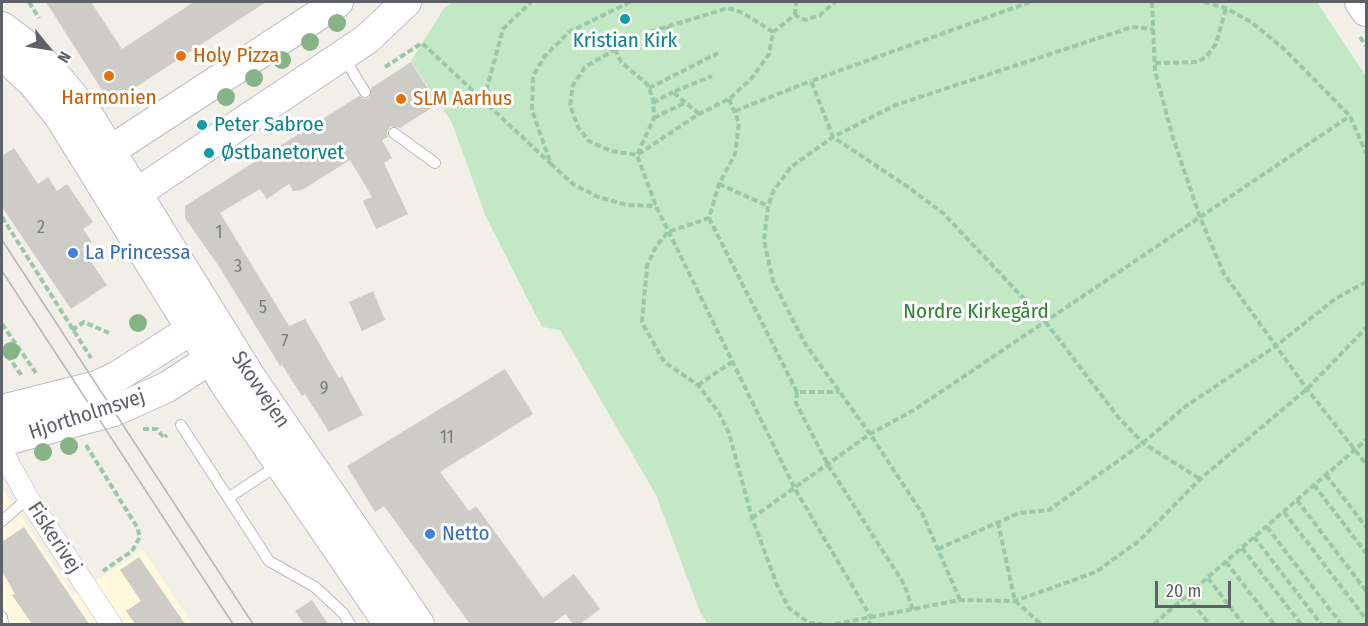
<!DOCTYPE html>
<html>
<head>
<meta charset="utf-8">
<style>
  body { margin:0 }
  #map { position:relative; width:1368px; height:626px; overflow:hidden; background:#f1efe7; font-family:"Fira Sans Condensed",sans-serif }
  canvas { display:block }
  .frame { position:absolute; inset:0; border:3px solid #5e6268; pointer-events:none }
  .north { position:absolute; left:18px; top:18px; width:60px; height:60px; -webkit-text-stroke:4px #fff; paint-order:stroke; rotate:120deg; font-size:16px; font-weight:700; line-height:24px; text-align:center; color:#5e6268 }
  .north::after { content:''; display:block; margin:auto; width:21px; height:27px; background:#5e6268; clip-path:polygon(50% 0,100% 100%,50% 72%,0 100%) }
  .scale { position:absolute; left:1155px; top:581px; width:76px; height:27px; box-sizing:border-box; border:3px solid #5e6268; border-top:0; padding-left:8px; font-size:18px; line-height:21px; white-space:nowrap; color:#5e6268; -webkit-text-stroke:4px #fff; paint-order:stroke }
</style>
</head>
<body>
<div id="map">
<canvas width="1368" height="626"></canvas>
<div class="frame"></div>
<div class="north">N</div>
<div class="scale">20 m</div>
</div>
<script>
const ctx = document.querySelector('canvas').getContext('2d');
ctx.lineJoin = 'round';
function paint(path, color) { ctx.fillStyle = color; ctx.fill(path, 'evenodd'); }
const toPath = rows => new Path2D(rows.map(r => 'M' + r).join(''));
function stroke(path, color, width, dash) { ctx.strokeStyle = color; ctx.lineWidth = width; ctx.lineCap = dash ? 'butt' : 'round'; ctx.setLineDash(dash || []); ctx.stroke(path); }
function label(font, color, halo, rows, align = 'center') {
  ctx.font = font + ' "Fira Sans Condensed",sans-serif'; ctx.lineWidth = 6; ctx.setLineDash([]); ctx.textBaseline = 'middle'; ctx.strokeStyle = halo; ctx.fillStyle = color; for (const [text, x, y, turn = 0] of rows) {
    ctx.save(); ctx.translate(x, y); ctx.rotate((+turn || 0) * Math.PI / 180); ctx.textAlign = isNaN(turn) ? turn : align; if (halo) ctx.strokeText(text, 0, 0); ctx.fillText(text, 0, 0); ctx.restore();
  }
}
paint(toPath([
  [2,487,73,595,143,550,192,624,2,624]
]), '#fff8dd');
paint(toPath([
  [453,2,1317,2,1366,76,1366,624,708,624,700,612,656,495,560,330,542,327,486,217,452,123,411,61,444,8]
]), '#c2e9c3');
paint(toPath([
  [46,2,91,2,122,49,194,2,266,2,116,100,107,98],
  [411,62,438,104,400,128,390,126,387,132,388,137,382,140,392,158,384,163,408,214,376,229,363,201,372,197,350,160,302,190,293,191,289,184,267,199,260,189,220,213,289,326,305,319,339,378,342,376,363,415,329,432,305,394,302,396,282,365,280,366,220,268,185,218,185,206,359,96,365,99,369,98,371,88],
  [14,148,38,184,48,177,57,191,67,184,93,222,83,229,92,242,82,249,107,285,71,309,2,207,2,156],
  [373,291,385,320,362,331,349,302],
  [505,369,533,414,440,472,469,511,476,506,543,598,574,574,600,609,580,624,573,624,565,614,552,624,470,624,384,506,375,512,347,466],
  [24,527,89,624,32,624,12,595,15,594,2,571,2,542],
  [139,557,185,624,135,624,126,611,141,601,120,570],
  [312,600,328,624,304,624,295,611]
]), '#ceccc6');
const lane = toPath([
  [343,56,365,92],
  [394,133,435,163],
  [181,425,269,561,315,587,343,613,350,624],
  [228,498,278,465],
  [2,521,28,498],
  [2,617,3,624]
]);
const street = toPath([
  [2,451,28,498,111,624]
]);
const secondary = toPath([
  [1360,2,1366,11],
  [2,27,22,42,50,69,86,112,249,375,419,624],
  [2,54,33,83,60,117,228,388,389,624],
  [96,160,338,2],
  [122,203,367,39,406,2],
  [2,410,97,386,118,376,208,319],
  [2,441,114,411,167,387,226,349]
]);
stroke(lane, '#b9bcc1', 12);
stroke(street, '#b9bcc1', 22);
stroke(secondary, '#babdc3', 32);
stroke(toPath([
  [29,2,39,18],
  [630,2,569,32,545,56,533,76,532,110,551,164,573,184,598,197,627,205,656,206],
  [1030,2,811,81,833,137,908,187,943,213,1045,321,1118,417,1143,443,1200,479],
  [1152,2,1155,71,1173,138,1200,217,1224,274,1307,389,1366,464],
  [1204,2,1226,8,1251,22,1283,48,1350,116,1366,153],
  [795,15,796,2],
  [667,26,676,48],
  [773,32,743,13,728,8,640,35,585,67,573,85,570,105,578,127,589,141,611,151,637,155,699,114,729,99,751,79,769,54,773,32,795,15,805,20,820,15,835,2],
  [1360,37,1366,46],
  [615,49,621,62,647,84,653,98,654,118,637,155,656,206,795,489,872,619,869,624],
  [1155,63,1197,62,1206,57,1216,44,1226,8],
  [385,67,422,43,551,164],
  [649,88,718,53],
  [484,99,503,29,531,2],
  [729,99,739,123,735,154,719,184,709,218,668,232,656,246,647,266,642,322,664,362,698,385,719,413,729,433,752,518,777,585,789,608,809,623,822,624],
  [653,103,673,92],
  [735,111,811,81],
  [699,114,673,92,712,76],
  [654,118,684,103],
  [719,184,768,206],
  [2,217,91,358],
  [709,218,797,392,839,392],
  [2,324,36,373],
  [72,330,84,322,109,333],
  [2,348,22,376],
  [698,385,732,362],
  [797,392,796,403,828,465,904,584,913,610],
  [143,429,157,429,164,438,167,435],
  [86,445,137,527,140,537,132,551,103,571],
  [1326,475,1366,527],
  [1314,485,1366,553],
  [1297,500,1366,591],
  [1284,512,1366,619],
  [752,518,870,434,914,410,1350,116],
  [998,522,1015,601,1041,624],
  [1267,527,1341,624],
  [1254,537,1321,624],
  [1242,548,1301,624],
  [938,549,1019,513,1049,510,1143,443,1186,406,1276,346,1335,299,1366,282],
  [1226,562,1274,624],
  [1208,578,1243,624],
  [1187,596,1209,624],
  [960,600,922,513,870,434,806,345,773,281,764,240,768,206,774,190,791,167,833,137,896,105,1132,27,1153,29],
  [835,624,960,600,1015,601,1096,572,1140,540,1200,479,1307,389,1366,328],
  [1154,624,1366,440]
]), '#9ac8a8', 4, [6, 3]);
stroke(lane, '#fff', 10);
stroke(street, '#fff', 21);
stroke(secondary, '#fff', 30);
stroke(toPath([
  [2,240,253,624],
  [2,271,233,624]
]), '#b7b8b9', 1.5);
ctx.fillStyle = '#87b486';
for (const [x, y] of [
  [337,23],
  [310,42],
  [282,60],
  [254,78],
  [226,97],
  [138,323],
  [11,351],
  [69,446],
  [43,452]
]) { ctx.beginPath(); ctx.arc(x, y, 9, 0, 2 * Math.PI); ctx.fill(); }
for (const [x, y, r, color] of [
  [625,19,6,"#0f9aa8"],
  [181,56,6,"#e8710a"],
  [109,76,6,"#e8710a"],
  [401,99,6,"#e8710a"],
  [202,125,6,"#0f9aa8"],
  [209,153,6,"#0f9aa8"],
  [73,253,6,"#3f7fe0"],
  [430,534,6,"#3f7fe0"]
]) { const dot = new Path2D(); dot.arc(x, y, r, 0, 2 * Math.PI); ctx.fillStyle = color; ctx.fill(dot); stroke(dot, '#fff', 2); }
label('18px', '#7a7c80', null, [
  ["2",41,228],
  ["1",219,233],
  ["3",238,267],
  ["5",263,308],
  ["7",285,342],
  ["9",324,389],
  ["11",447,438]
]);
label('21px', '#0d838f', '#fff', [
  ["Kristian Kirk",625,41,"center"],
  ["Peter Sabroe",214,125],
  ["Østbanetorvet",221,153]
], 'left');
label('21px', '#c56008', '#fff', [
  ["Holy Pizza",193,56],
  ["Harmonien",109,98,"center"],
  ["SLM Aarhus",413,99]
], 'left');
label('21px', '#366cbe', '#fff', [
  ["La Princessa",85,253],
  ["Netto",442,534]
], 'left');
label('21px', '#308336', '#fff', [
  ["Nordre Kirkegård",976,312]
]);
label('21px', '#5e6268', '#fff', [
  ["Skovvejen",260,390,56],
  ["Hjortholmsvej",87,415,-18],
  ["Fiskerivej",54,538,57]
]);
</script>
</body>
</html>
